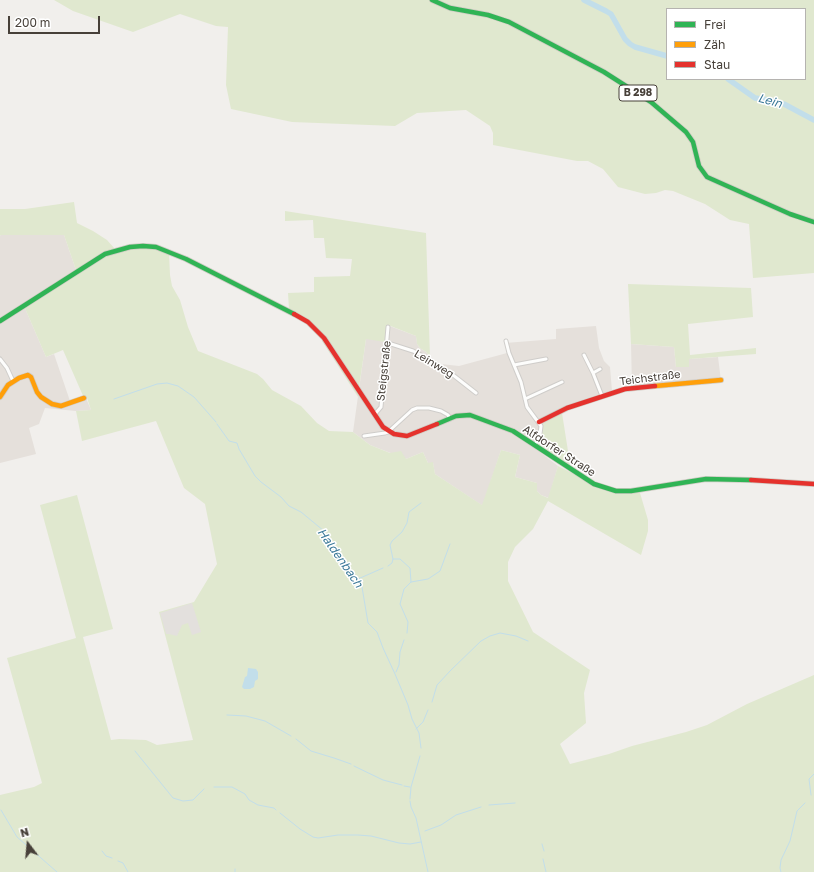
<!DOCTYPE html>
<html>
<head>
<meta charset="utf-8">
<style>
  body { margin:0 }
  #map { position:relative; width:814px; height:872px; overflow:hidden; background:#f1efec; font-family:"Golos Text",sans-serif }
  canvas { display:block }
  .legend { position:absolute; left:666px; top:8px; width:140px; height:72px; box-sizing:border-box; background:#fff; border:1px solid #b5b3b0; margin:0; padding:5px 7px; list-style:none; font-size:12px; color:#474039 }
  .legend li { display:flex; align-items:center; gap:8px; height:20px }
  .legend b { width:20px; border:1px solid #b5b3b0 }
  .north { position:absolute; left:8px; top:824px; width:40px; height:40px; -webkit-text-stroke:3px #fff; paint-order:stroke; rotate:344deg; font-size:11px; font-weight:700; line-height:16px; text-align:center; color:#474039 }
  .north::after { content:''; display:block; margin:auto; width:14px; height:18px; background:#474039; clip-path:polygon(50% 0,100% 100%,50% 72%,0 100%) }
  .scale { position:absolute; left:8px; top:16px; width:92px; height:18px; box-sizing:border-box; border:2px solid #474039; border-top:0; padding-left:5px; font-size:12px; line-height:14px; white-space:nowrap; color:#474039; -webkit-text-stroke:3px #fff; paint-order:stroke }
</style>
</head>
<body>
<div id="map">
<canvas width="814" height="872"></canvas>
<ul class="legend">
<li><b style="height:5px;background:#30b455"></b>Frei</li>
<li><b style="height:5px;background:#ff9f0a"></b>Zäh</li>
<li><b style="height:5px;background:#e5322d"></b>Stau</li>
</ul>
<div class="north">N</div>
<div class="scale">200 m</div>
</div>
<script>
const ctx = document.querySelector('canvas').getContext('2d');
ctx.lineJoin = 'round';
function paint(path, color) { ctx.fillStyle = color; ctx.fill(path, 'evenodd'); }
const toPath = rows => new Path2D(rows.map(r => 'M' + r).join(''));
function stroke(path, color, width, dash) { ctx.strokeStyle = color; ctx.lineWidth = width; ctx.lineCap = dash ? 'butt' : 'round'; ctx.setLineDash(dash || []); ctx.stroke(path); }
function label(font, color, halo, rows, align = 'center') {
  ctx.font = font + ' "Golos Text",sans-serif'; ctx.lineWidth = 3; ctx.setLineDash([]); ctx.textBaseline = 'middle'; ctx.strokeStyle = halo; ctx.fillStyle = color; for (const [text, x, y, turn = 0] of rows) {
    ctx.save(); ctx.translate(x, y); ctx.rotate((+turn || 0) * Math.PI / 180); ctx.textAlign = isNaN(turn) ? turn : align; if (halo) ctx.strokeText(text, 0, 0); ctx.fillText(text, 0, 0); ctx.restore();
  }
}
paint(toPath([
  [1,235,64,235,76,270,24,306,46,357,54,354,70,401,86,398,91,410,76,411,45,408,39,424,29,428,36,454,0,463,0,236],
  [387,325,416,336,417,344,420,348,426,352,430,357,441,364,459,366,507,353,505,343,556,339,556,329,596,326,599,348,604,361,610,367,612,391,632,387,631,344,674,347,676,367,688,359,718,357,721,381,627,390,566,411,544,422,542,437,536,449,558,466,549,498,541,495,537,491,537,483,515,477,520,455,501,450,483,506,435,474,433,463,428,463,423,452,406,459,370,445,353,432,366,339]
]), '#e5e0db');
paint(toPath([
  [54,0,814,0,814,273,753,278,749,224,730,220,705,204,673,191,665,190,656,193,645,194,618,187,603,169,588,161,577,161,493,145,493,133,490,126,466,110,417,113,395,126,292,122,231,109,226,85,228,27,216,26,180,14,133,32,73,11],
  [667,9,805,9,805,79,667,79],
  [74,202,77,223,93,231,107,240,115,249,107,252,76,270,64,235,1,235,0,236,0,209,25,209],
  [285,211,426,233,430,357,426,352,420,348,417,344,416,336,388,325,385,342,366,339,359,388,323,336,289,309,288,293,314,292,314,277,350,276,352,259,326,258,324,238,314,238,313,220,285,221],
  [145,247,169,253,170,275,172,286,180,300,188,327,198,351,257,374,263,379,272,390,301,406,317,423,329,431,353,432,370,445,390,453,401,451,406,459,423,452,428,463,433,462,435,474,482,505,501,450,520,455,515,477,537,483,537,491,541,495,548,498,558,466,594,484,608,489,641,489,640,493,648,520,648,531,641,555,548,501,533,529,515,547,508,562,508,581,533,632,590,670,584,693,586,723,560,744,570,764,609,754,632,746,686,732,707,725,747,704,814,675,814,872,0,872,0,795,34,787,42,783,7,658,76,638,40,505,77,495,113,629,83,637,111,740,119,739,146,740,157,745,193,740,159,612,194,602,217,564,205,504,184,488,156,421,82,441,76,411,91,410,87,398,84,398,63,350,46,357,24,306,99,259,121,250],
  [628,284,751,288,753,317,688,324,690,355,756,348,756,354,689,359,689,367,676,367,674,347,631,344],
  [322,339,359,394,358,397,322,341],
  [562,413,571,470,537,447,542,437,543,423]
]), '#e0e8cf');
paint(toPath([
  [192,603,201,632,192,635,188,623,182,625,177,636,169,634,166,634,160,613]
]), '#e3e0dd');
paint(toPath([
  [248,668,256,669,258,672,258,679,255,681,254,687,250,689,244,689,242,687,245,677,247,676]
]), '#c2deea');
stroke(toPath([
  [114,399,157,384,167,383,178,386,194,397,216,422],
  [217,424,229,441,237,443,239,449,255,476,261,482,281,497,289,506,301,512,324,531,332,548,358,579,362,587,368,623,377,632,383,648,395,674,408,705,412,719,419,733,421,748],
  [393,559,400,559,410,568,411,582],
  [388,566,392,563,393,559,390,545,392,541,402,532,407,523,409,512,421,503],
  [358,579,383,568],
  [407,633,408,622,400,604,404,589,411,582,428,579,440,571,450,544],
  [396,672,399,665,400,652,404,640],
  [432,702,437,685,451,670,481,641,490,636,500,633,516,636,528,641],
  [227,715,246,716,265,721,291,736],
  [416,729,423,722,428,710],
  [296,739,311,751,334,758,351,764],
  [135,751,173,798,183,801,193,800,204,789],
  [354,766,383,780,402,785],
  [404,786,410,787],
  [214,787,232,787,245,794,249,800,258,805,274,808,276,810],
  [811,795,809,779,814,774],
  [410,799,411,787,420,756],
  [410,801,411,807,416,818,428,872],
  [489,805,515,803],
  [1,810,17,837,57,872],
  [280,813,300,829,313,837,318,838,338,835,358,835,371,836,399,843,410,844,421,842],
  [425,831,441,825,456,815,481,807],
  [542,844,544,851],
  [102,851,106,856,112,858],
  [543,859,546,872],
  [118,861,123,863,128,872],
  [235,869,235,872],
  [781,872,780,868,781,860,790,841,797,811,805,803]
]), '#c2deea', 1);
stroke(toPath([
  [584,0,606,11,611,14,625,39,630,44,635,47,667,56],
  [728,79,755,98,775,101,784,104,814,120]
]), '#c2deea', 5.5);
const street = toPath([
  [506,341,509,353,521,382,527,407,541,426,540,434,535,445],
  [388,343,413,351,421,355,431,362,453,375,476,393],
  [584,355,593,373,602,396],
  [0,359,7,368,13,381],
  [514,365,546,359],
  [593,373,600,369],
  [525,399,562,382],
  [375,414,381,407,388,327],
  [364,436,385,433,388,432,412,410,417,408,429,408,441,411,448,415,450,419]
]);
const fast = toPath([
  [432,0,450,8,488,15,509,22,604,72,651,102,686,132,693,142,699,166,707,177,790,214,814,222],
  [0,321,105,254,130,247,143,246,156,247,186,259,294,314],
  [437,424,456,416,470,415,513,431,594,484,616,491,631,491,706,479,751,480]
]);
const slow = toPath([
  [655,386,721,380],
  [0,397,8,385,19,378,28,375,31,377,37,392,41,397,52,404,61,406,84,398]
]);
const jam = toPath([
  [294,314,308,322,324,338,383,427,394,434,407,436,437,424],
  [539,422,567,408,625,389,655,386],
  [751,480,814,484]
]);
stroke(street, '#cfcdca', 5);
stroke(fast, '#d0cbc4', 6);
stroke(slow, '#d0cbc4', 6);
stroke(jam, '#d0cbc4', 6);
stroke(street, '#fdfdfc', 3);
stroke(fast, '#30b455', 4.5);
stroke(slow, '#ff9f0a', 4.5);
stroke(jam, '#e5322d', 4.5);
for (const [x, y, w] of [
  [638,93,38]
]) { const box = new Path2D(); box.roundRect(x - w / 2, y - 8, w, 16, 3); ctx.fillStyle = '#fff'; ctx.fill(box); stroke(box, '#474039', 1); }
label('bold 10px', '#474039', null, [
  ["B 298",638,93]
]);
label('11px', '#474039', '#fff', [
  ["Leinweg",434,364,31],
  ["Steigstraße",384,371,-84],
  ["Teichstraße",650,378,-7],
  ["Alfdorfer Straße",559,451,33]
]);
label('italic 12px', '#3a7898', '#fff', [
  ["Lein",770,101,15],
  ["Haldenbach",340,558,55]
]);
</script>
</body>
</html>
